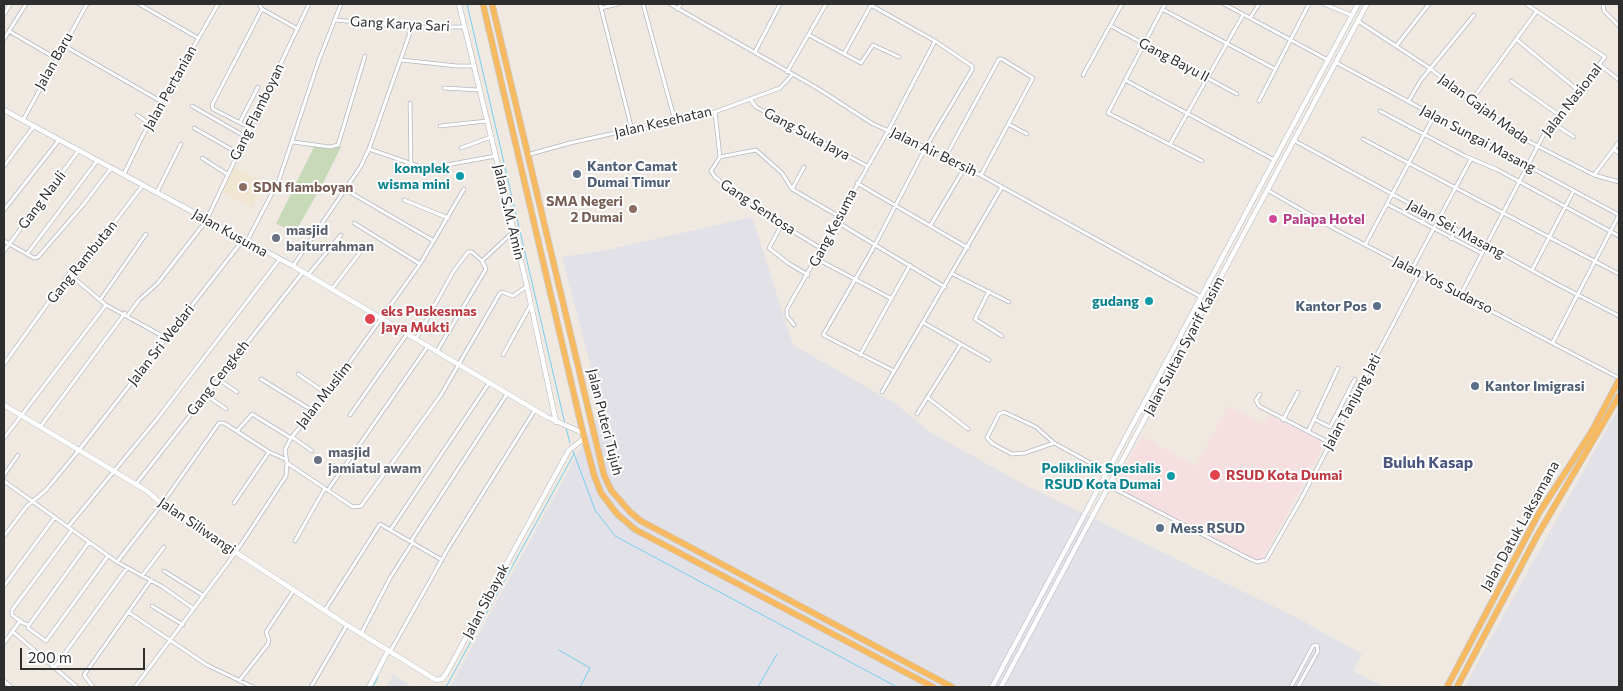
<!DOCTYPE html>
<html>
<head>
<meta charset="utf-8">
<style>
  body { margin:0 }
  #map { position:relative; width:1623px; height:691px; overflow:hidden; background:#efe9e1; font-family:Commissioner,sans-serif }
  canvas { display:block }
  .frame { position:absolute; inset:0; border:5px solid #2e2e2e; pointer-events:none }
  .scale { position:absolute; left:20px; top:648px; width:125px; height:22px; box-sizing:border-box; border:2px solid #2e2e2e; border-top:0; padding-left:6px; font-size:15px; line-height:18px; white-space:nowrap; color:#2e2e2e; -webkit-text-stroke:4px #fff; paint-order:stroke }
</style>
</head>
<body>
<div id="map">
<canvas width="1623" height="691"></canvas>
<div class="frame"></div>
<div class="scale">200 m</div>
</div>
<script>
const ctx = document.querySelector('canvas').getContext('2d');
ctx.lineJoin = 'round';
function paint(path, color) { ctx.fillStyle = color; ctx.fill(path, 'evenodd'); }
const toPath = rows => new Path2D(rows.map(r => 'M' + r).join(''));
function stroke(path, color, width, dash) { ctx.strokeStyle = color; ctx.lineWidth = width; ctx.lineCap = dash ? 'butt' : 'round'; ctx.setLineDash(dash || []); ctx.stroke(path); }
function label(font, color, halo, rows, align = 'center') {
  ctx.font = font + ' Commissioner,sans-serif'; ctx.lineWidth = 4; ctx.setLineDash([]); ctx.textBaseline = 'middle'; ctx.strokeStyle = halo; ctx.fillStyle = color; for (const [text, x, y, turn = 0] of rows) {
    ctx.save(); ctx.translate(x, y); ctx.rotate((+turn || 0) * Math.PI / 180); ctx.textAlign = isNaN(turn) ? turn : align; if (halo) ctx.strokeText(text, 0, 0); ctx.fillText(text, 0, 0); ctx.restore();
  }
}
paint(toPath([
  [752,217,793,345,896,404,930,432,1023,484,1299,619,1362,654,1353,671,1385,687,450,687,602,409,562,257,607,250],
  [1619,407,1619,687,1465,687,1487,645],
  [393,675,413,687,386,687]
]), '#e3e1e8');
paint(toPath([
  [234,167,265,182,252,208,222,192]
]), '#f0e6d1');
paint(toPath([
  [1228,406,1264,425,1269,415,1325,443,1263,558,1255,559,1118,489,1116,484,1142,436,1196,466]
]), '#f5dfe0');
paint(toPath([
  [315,145,341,147,321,187,294,234,291,230,276,224]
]), '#c8d9b8');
stroke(toPath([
  [467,4,565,424],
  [566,428,570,443],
  [573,451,595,510,615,536,897,687],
  [559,650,590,668,580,687],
  [373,687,378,677],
  [446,687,574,454],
  [758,687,777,654]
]), '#75cff0', 1);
const minor = toPath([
  [139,4,198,38],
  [259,4,262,9,296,28],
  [600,4,632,130],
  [643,4,675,121],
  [670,4,817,88,873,124,946,156,1201,297],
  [869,4,935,41,972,66,972,70,926,147,875,245,823,335,894,371],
  [1165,4,1108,113,1202,161],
  [1224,4,1328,60],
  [1324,4,1351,15],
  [1603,4,1604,11,1619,26],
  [601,8,618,4],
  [677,9,681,4],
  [1162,9,1275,69],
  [4,15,10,4],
  [1250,18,1259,4],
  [335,20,412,27,464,27],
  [1358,21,1428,67,1518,136,1594,175,1619,182],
  [1111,26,1237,94],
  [9,31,55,58],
  [809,35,861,63,873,45,899,57],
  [4,39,26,4],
  [1516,39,1579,91],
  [63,45,162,102],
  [1397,45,1429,4],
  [755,52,780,4],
  [844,54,871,5],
  [401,60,457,66,474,66],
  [1337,63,1619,215],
  [1600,65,1619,80],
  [787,72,826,4],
  [1083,75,1122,4],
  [1125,80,1265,155],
  [1511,81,1559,115],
  [444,88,479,90],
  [750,99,756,107,867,166],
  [1259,101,1309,4],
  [1471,101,1537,11],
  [1408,102,1421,80,1474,15],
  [410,103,411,165],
  [192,106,246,137],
  [1380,111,1465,156,1498,170,1619,236],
  [715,112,720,157],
  [137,115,150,124],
  [23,120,87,4],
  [240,122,258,87],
  [1553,123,1574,137],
  [1010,125,1027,134],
  [440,126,487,121],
  [194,128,238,153],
  [250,128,213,109,212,105,262,9],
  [1363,139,1619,274],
  [1295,141,1557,284,1619,316],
  [293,142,330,147,338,145,365,56],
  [1170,144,1243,15],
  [461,148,491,137],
  [369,149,418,166,435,167,496,156],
  [1614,149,1619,153],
  [527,155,570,143,624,131,640,130,684,117,715,112,780,88,792,75],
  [946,156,999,59,1002,59,1033,78,981,175],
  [1267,156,1274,160],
  [720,157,711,171,715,177,753,207,822,249],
  [720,157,756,150,782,173,792,189,840,217],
  [202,158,227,174],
  [4,166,34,126],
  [124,174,143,135,218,4],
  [1594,175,1619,142],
  [857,183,968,248],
  [792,189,804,167],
  [346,190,434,241],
  [1269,191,1335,229,1619,378],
  [157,192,181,144],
  [404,200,448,218],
  [1387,204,1481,253],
  [4,210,59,140],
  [837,222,945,287],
  [354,223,420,264],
  [1422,223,1427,214],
  [782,224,769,248,788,263,808,275],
  [930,226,965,167],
  [1451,239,1456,229],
  [4,241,34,258,38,257,83,205,112,167],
  [247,241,279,180,319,60,341,4],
  [1365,245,1434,116],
  [4,251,79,150],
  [27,254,97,161],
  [817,259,892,299],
  [293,266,361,166,369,149,412,27],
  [1412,269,1471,159],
  [1532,270,1573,192],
  [69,274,106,305,168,339],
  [953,274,1009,302],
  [308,275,341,235],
  [332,289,365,246],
  [989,291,975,319,1002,336],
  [1461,294,1544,134,1605,57,1526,4],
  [100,300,146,234],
  [128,315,139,300,158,283,206,221,309,4],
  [924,323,989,360],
  [794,325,787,316,787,309,889,129,935,41],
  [416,339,453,272,468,252,472,252,482,261,514,231],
  [1553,342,1619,215],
  [437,351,486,269,482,261],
  [503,355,530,306],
  [860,355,910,265],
  [4,364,69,274,107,232,143,185],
  [298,374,327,394],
  [218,379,237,392],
  [261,379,313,411],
  [882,392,1002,187],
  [1260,394,1256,400,1259,406,1330,443],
  [206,395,226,409],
  [927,397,968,429],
  [917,414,961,344],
  [350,415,407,334],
  [1314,419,1330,427,1355,379],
  [1283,420,1298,392],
  [40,427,125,313],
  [237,431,252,414,291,438],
  [1308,432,1338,368],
  [292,437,312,451],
  [4,438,106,305],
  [1054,443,1025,453,1012,454,993,444,987,438,999,414,1004,412,1036,427,1054,443,1107,472],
  [287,463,353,507,361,506,441,395,500,293,502,292,513,296,527,286],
  [4,475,18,455],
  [4,481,117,562,163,587,194,609],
  [136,484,303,272],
  [1109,486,1248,558,1257,562,1266,560,1300,501,1420,273],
  [328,490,428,346],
  [234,503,269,452],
  [68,527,157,419,279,260],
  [391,529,489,383],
  [72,530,12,610,12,615,23,623,29,625,89,542],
  [4,536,27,506,46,490,79,450,243,240],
  [295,541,325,488],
  [411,541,507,394],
  [117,562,162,504,219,423,224,423,269,452,287,460],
  [164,571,204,596],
  [142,576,164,547],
  [4,586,55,517],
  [152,606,183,625],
  [325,610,380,524,442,560],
  [128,612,207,665,253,687],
  [29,625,28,628,46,641,108,556],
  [12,631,77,687],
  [361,634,390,578,413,542],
  [4,643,20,621],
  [390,652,449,547,535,410],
  [54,668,127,568],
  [4,681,11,687],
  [239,681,268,644,269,640,266,632,294,590],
  [93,687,84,675,151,580],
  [135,687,236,552,286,476,287,463,285,450,291,438,327,394,420,264,464,189],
  [311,687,347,625],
  [1291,687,1313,646,1317,645,1318,651,1298,687]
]);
const tertiary = toPath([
  [459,4,527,286,556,422],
  [4,110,293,266,547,417,583,433],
  [4,405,147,491,162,504,347,625,436,680,442,679,446,674,569,450,585,438],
  [369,687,388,651],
  [992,687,1358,4],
  [1001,687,1367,4]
]);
const trunk = toPath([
  [483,4,583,433,594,475,601,493,617,514,636,530,933,687],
  [492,4,604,475,611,490,630,512,641,521,952,687],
  [1447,687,1539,513,1592,431,1619,380],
  [1457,687,1537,536,1619,396]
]);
stroke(minor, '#b4b7c1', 4.5);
stroke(tertiary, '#b4b7c1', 5.5);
stroke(trunk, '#c9c9c9', 7);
stroke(minor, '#fff', 3);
stroke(tertiary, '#fff', 4.5);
stroke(trunk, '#f8ba60', 5.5);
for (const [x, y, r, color] of [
  [577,174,5,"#5c6f8a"],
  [460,176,5,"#0f9aa8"],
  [243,187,5,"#8d6e63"],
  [633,209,5,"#8d6e63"],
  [1273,219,5,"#d1479c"],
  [276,238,5,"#6b7280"],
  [1149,301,5,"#0f9aa8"],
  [1377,306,5,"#5c6f8a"],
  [370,319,6,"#e0444e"],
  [1475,386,5,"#5c6f8a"],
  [318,460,5,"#6b7280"],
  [1215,475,6,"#e0444e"],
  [1171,476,5,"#0f9aa8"],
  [1160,528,5,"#5c6f8a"]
]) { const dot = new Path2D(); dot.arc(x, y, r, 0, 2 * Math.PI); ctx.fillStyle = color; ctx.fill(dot); stroke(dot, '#fff', 2); }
label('14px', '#2e2e2e', '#fff', [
  ["Gang Karya Sari",400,24,3],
  ["Gang Bayu II",1174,60,28],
  ["Jalan Baru",54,61,-61],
  ["Jalan Pertanian",170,88,-61],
  ["Jalan Nasional",1572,100,-52],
  ["Jalan Gajah Mada",1484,109,36],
  ["Gang Flamboyan",257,112,-64],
  ["Jalan Kesehatan",663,122,-13],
  ["Gang Suka Jaya",807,134,28],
  ["Jalan Sungai Masang",1478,139,28],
  ["Jalan Air Bersih",934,152,26],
  ["Gang Nauli",42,200,-53],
  ["Gang Sentosa",758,207,34],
  ["Jalan S.M. Amin",509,212,77],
  ["Gang Kesuma",833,228,-62],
  ["Jalan Sei. Masang",1456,229,28],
  ["Jalan Kusuma",230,233,29],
  ["Gang Rambutan",82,262,-51],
  ["Jalan Yos Sudarso",1443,285,27],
  ["Jalan Sri Wedari",161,345,-52],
  ["Jalan Sultan Syarif Kasim",1184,346,-62],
  ["Gang Cengkeh",218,378,-52],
  ["Jalan Muslim",324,395,-52],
  ["Jalan Tanjung Jati",1352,402,-62],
  ["Jalan Puteri Tujuh",605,422,76],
  ["Jalan Siliwangi",197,526,34],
  ["Jalan Datuk Laksamana",1520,526,-61],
  ["Jalan Sibayak",486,601,-62]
]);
label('bold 14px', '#4e5e75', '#fff', [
  ["Kantor Camat",587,166],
  ["Dumai Timur",587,182],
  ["Kantor Pos",1367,306,"right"],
  ["Kantor Imigrasi",1485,386],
  ["Mess RSUD",1170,528]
], 'left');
label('bold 14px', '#0d838f', '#fff', [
  ["komplek",450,168],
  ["wisma mini",450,184],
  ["gudang",1139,301],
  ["Poliklinik Spesialis",1161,468],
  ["RSUD Kota Dumai",1161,484]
], 'right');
label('bold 14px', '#785e54', '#fff', [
  ["SDN flamboyan",253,187],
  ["SMA Negeri",623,201,"right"],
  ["2 Dumai",623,217,"right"]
], 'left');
label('bold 14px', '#b23c85', '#fff', [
  ["Palapa Hotel",1283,219]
], 'left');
label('bold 14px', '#5b616d', '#fff', [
  ["masjid",286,230],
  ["baiturrahman",286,246],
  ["masjid",328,452],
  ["jamiatul awam",328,468]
], 'left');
label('bold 14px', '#be3a42', '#fff', [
  ["eks Puskesmas",381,311],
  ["Jaya Mukti",381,327],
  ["RSUD Kota Dumai",1226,475]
], 'left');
label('bold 16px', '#4d5680', '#fff', [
  ["Buluh Kasap",1428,463]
]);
</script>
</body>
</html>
